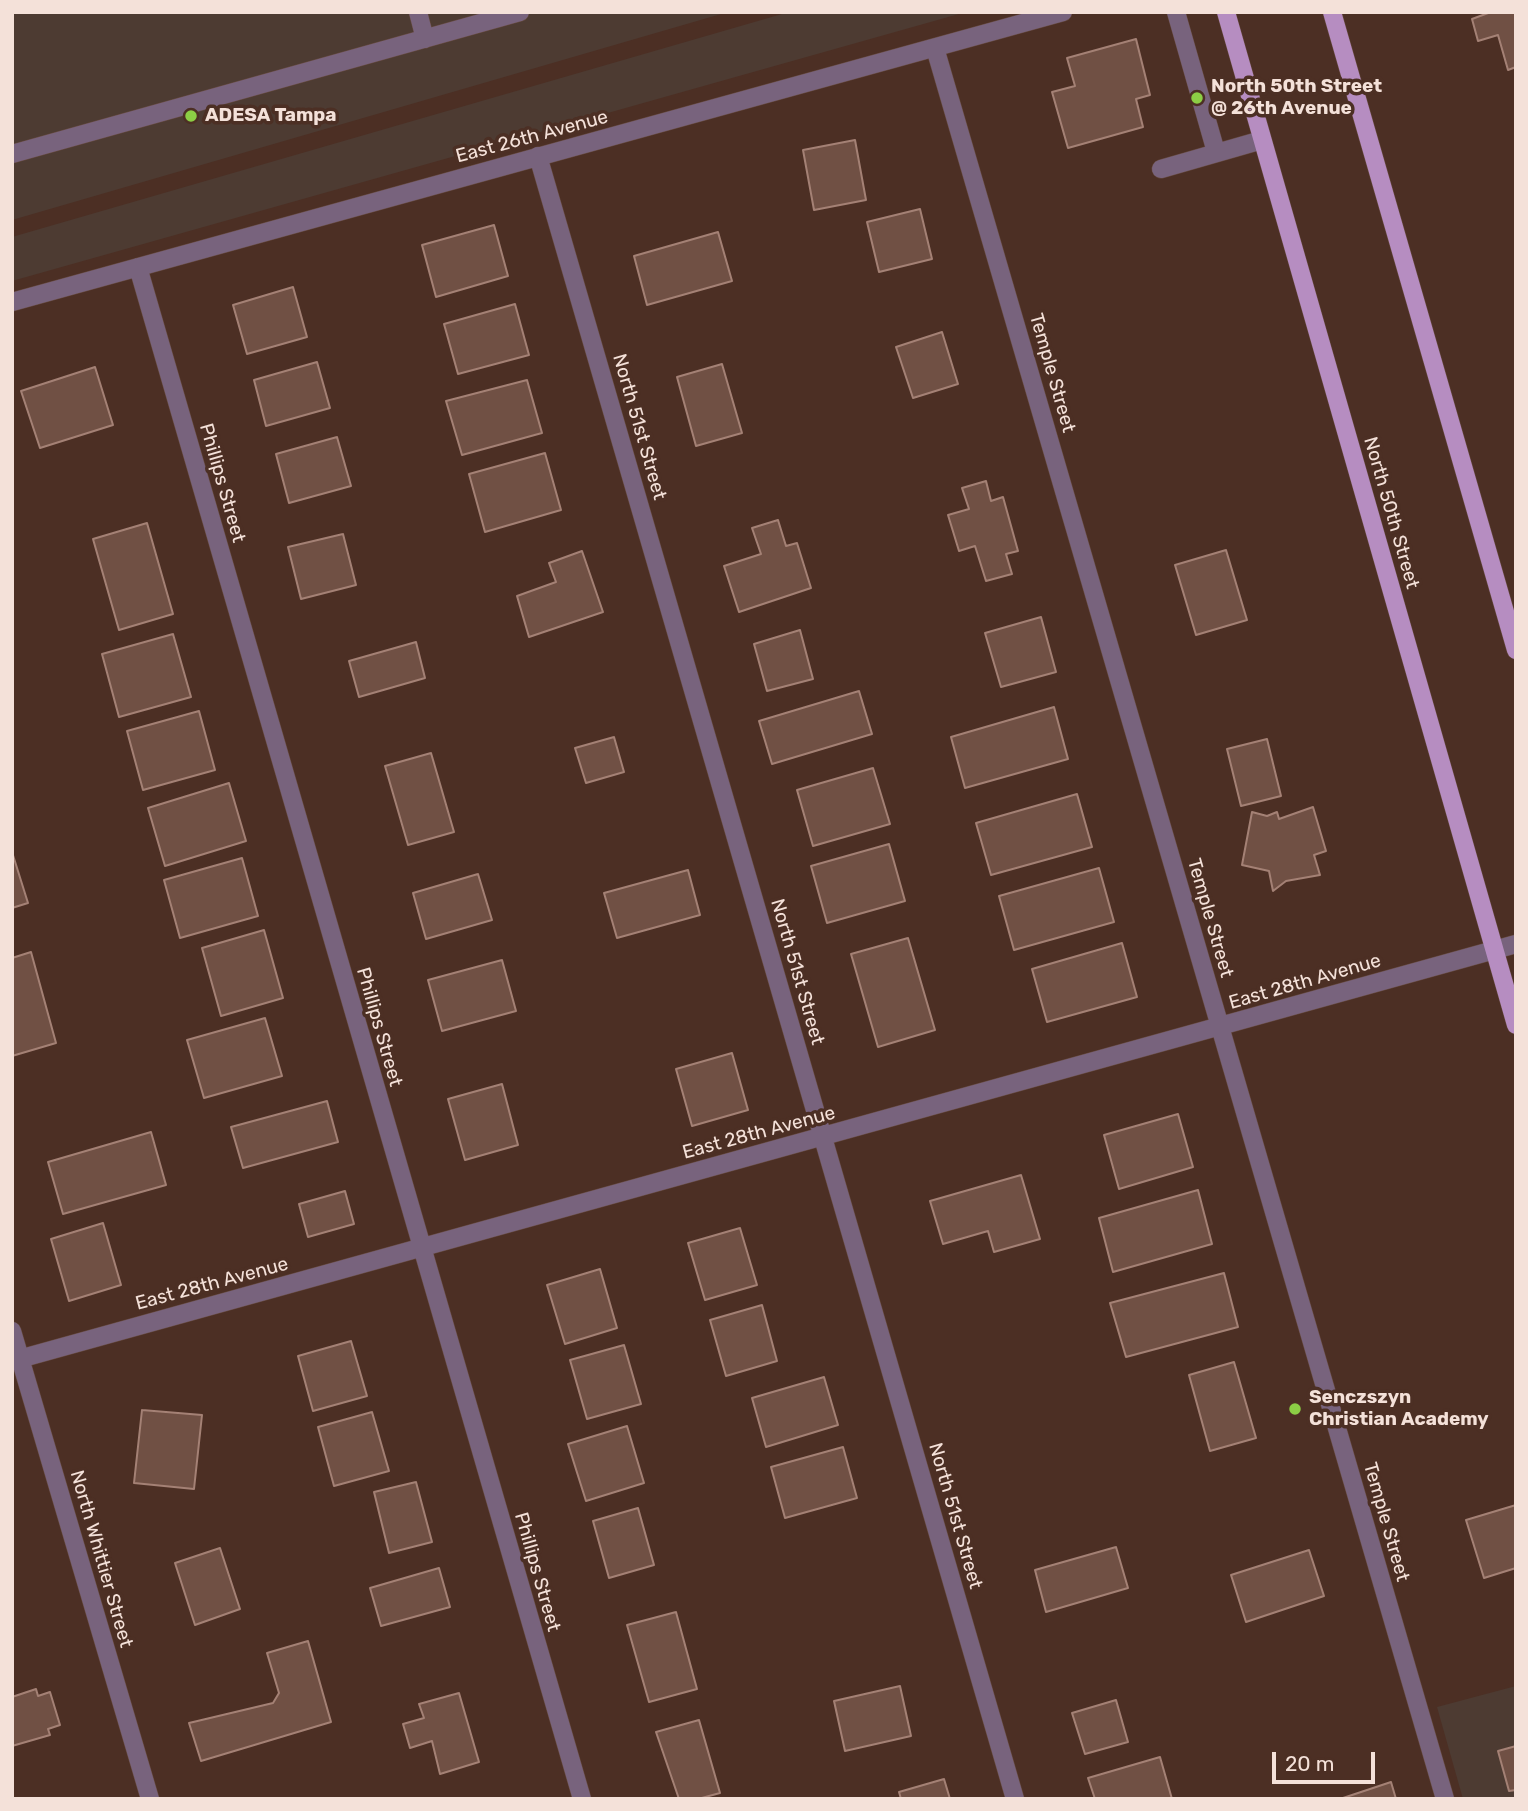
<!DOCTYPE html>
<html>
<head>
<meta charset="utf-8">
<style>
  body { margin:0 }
  #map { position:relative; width:1528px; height:1811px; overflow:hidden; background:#4c2f24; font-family:Rubik,sans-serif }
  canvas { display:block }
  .frame { position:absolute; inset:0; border:14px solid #f4e1d9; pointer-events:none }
  .scale { position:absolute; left:1272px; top:1752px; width:103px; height:32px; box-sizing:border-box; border:4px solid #f4e1d9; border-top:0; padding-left:9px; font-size:21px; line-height:24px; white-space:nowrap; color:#f4e1d9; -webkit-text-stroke:5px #4c2f24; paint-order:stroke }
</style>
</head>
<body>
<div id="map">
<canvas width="1528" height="1811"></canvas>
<div class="frame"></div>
<div class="scale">20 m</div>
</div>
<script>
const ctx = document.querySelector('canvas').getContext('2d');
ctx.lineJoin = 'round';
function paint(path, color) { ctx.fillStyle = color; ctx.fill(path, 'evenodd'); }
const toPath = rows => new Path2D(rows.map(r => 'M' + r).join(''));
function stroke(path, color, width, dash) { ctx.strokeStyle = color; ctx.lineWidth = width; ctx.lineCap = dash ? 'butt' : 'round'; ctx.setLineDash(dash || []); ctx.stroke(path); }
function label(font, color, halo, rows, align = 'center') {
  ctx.font = font + ' Rubik,sans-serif'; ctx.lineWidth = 7; ctx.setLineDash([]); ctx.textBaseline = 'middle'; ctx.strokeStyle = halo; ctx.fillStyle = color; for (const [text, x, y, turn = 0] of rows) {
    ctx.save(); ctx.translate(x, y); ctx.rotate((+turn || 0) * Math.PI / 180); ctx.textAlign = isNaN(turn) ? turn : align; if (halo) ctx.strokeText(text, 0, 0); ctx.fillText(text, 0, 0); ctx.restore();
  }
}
paint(toPath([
  [12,12,728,12,12,220],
  [789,12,966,12,12,281,12,237],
  [1516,1686,1516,1799,1463,1799,1437,1707]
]), '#4d3b32');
const building = toPath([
  [1491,12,1516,12,1516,67,1508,70,1498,35,1478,41,1472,19,1491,12],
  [1136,39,1150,95,1136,99,1143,127,1068,148,1052,92,1075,86,1067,58,1136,39],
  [855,140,866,200,814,210,803,150,855,140],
  [920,209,932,259,879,272,867,222,920,209],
  [494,225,508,276,436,297,422,245,494,225],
  [718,232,732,281,647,305,634,256,718,232],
  [293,287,307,337,247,354,233,305,293,287],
  [515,304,529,355,458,374,444,324,515,304],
  [942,332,958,384,913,398,896,347,942,332],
  [317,362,330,408,266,426,254,380,317,362],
  [722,364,742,433,696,446,677,377,722,364],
  [95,367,113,425,40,448,21,391,95,367],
  [527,380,542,433,462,455,446,401,527,380],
  [337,437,351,486,289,503,276,454,337,437],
  [545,453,561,510,485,532,469,474,545,453],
  [986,481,991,501,1003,497,1018,551,1006,554,1012,574,986,581,975,546,959,551,948,515,969,509,962,488,986,481],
  [778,520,786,546,797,543,811,588,739,612,724,566,761,554,752,528,778,520],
  [147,523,173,614,119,630,93,539,147,523],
  [343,534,356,585,301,599,288,547,343,534],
  [1226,550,1247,620,1196,635,1175,565,1226,550],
  [582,551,603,612,529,637,517,596,556,582,549,563,582,551],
  [1041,617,1056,672,1001,687,985,633,1041,617],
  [800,630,813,679,767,691,754,644,800,630],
  [173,634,191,697,119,717,102,654,173,634],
  [416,642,425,678,359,697,349,661,416,642],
  [859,691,872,734,772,764,759,721,859,691],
  [1054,707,1068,759,965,788,951,737,1054,707],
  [199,711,215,770,143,790,127,731,199,711],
  [614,737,624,772,586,783,575,748,614,737],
  [1267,739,1281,796,1241,806,1227,749,1267,739],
  [431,753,454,832,408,845,385,766,431,753],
  [873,768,890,824,813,846,797,790,873,768],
  [229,783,246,841,165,866,148,808,229,783],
  [1077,794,1092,847,991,875,976,823,1077,794],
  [1313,807,1326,851,1314,855,1320,875,1286,881,1273,891,1269,871,1242,865,1252,812,1267,816,1277,812,1279,819,1313,807],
  [889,844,905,901,827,923,811,866,889,844],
  [12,852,28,903,12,908,12,852],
  [242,858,258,916,180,938,164,880,242,858],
  [1099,868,1114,922,1014,950,999,896,1099,868],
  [688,870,700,915,617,938,604,893,688,870],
  [478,874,492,920,426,939,413,893,478,874],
  [264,930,283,998,221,1016,202,948,264,930],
  [908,938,935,1030,878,1047,851,954,908,938],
  [1122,943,1137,997,1047,1022,1032,969,1122,943],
  [31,952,56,1043,12,1056,12,958,31,952],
  [502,960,516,1011,442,1031,428,980,502,960],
  [265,1018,282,1076,204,1098,187,1040,265,1018],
  [732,1053,748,1110,692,1126,676,1069,732,1053],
  [502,1084,518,1145,465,1160,448,1099,502,1084],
  [327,1101,338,1142,243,1168,231,1127,327,1101],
  [1178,1114,1193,1167,1119,1189,1104,1135,1178,1114],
  [151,1132,166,1185,63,1214,48,1162,151,1132],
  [1021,1175,1040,1239,994,1252,988,1231,943,1244,930,1201,1021,1175],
  [1198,1190,1212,1244,1113,1272,1099,1218,1198,1190],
  [345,1191,354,1224,308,1237,299,1204,345,1191],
  [103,1223,121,1285,69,1301,51,1239,103,1223],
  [740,1228,757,1285,705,1300,688,1243,740,1228],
  [600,1269,617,1328,565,1344,547,1285,600,1269],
  [1224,1273,1238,1327,1126,1357,1110,1303,1224,1273],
  [762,1305,777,1361,726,1376,710,1320,762,1305],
  [351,1341,367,1396,313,1411,298,1356,351,1341],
  [624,1345,641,1404,587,1419,570,1360,624,1345],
  [1234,1362,1256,1438,1210,1451,1189,1375,1234,1362],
  [824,1377,838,1425,766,1447,752,1398,824,1377],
  [142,1410,202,1415,194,1489,134,1483,142,1410],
  [372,1412,389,1471,334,1486,318,1427,372,1412],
  [627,1426,644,1483,586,1501,568,1444,627,1426],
  [843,1447,857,1498,785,1518,771,1467,843,1447],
  [416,1482,432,1542,389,1553,374,1492,416,1482],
  [1516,1505,1516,1568,1484,1578,1466,1520,1516,1505],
  [638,1508,654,1565,609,1578,593,1521,638,1508],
  [1116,1547,1128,1588,1046,1612,1035,1570,1116,1547],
  [220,1548,240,1609,195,1625,175,1563,220,1548],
  [1309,1550,1324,1596,1246,1622,1231,1575,1309,1550],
  [439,1568,450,1607,381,1626,370,1588,439,1568],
  [676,1612,697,1689,649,1702,627,1625,676,1612],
  [308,1641,331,1722,201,1761,189,1723,273,1703,279,1693,267,1653,308,1641],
  [900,1686,911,1736,845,1751,834,1701,900,1686],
  [36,1689,38,1696,50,1692,60,1725,48,1729,50,1735,12,1746,12,1697,36,1689],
  [459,1693,479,1762,440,1774,432,1741,410,1748,403,1724,424,1718,419,1704,459,1693],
  [1116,1700,1128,1742,1085,1754,1072,1713,1116,1700],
  [699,1720,720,1793,698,1799,679,1799,656,1732,699,1720],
  [1516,1746,1516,1790,1509,1791,1498,1751,1516,1746],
  [1160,1757,1172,1799,1095,1799,1088,1778,1160,1757],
  [944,1779,950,1799,901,1799,899,1792,944,1779],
  [1391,1782,1396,1799,1340,1799,1391,1782]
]);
paint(building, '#705044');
stroke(building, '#a48175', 2);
const service = toPath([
  [418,12,425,39],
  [1176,12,1216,152],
  [12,154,520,12],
  [1161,169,1262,140]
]);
const minor = toPath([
  [935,48,1445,1799],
  [538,156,1015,1799],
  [138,267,582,1799],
  [12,302,1063,12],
  [12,1331,150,1799],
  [12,1361,1516,944]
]);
const primary = toPath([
  [1226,12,1516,1025],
  [1332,12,1516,650]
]);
stroke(service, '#674b41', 19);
stroke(minor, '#674b41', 19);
stroke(primary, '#674b41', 19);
stroke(service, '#78637d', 18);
stroke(minor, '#78637d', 18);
stroke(primary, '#b68dc1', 18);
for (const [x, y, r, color] of [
  [1197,98,7,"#8cce45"],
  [191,116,7,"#8cce45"],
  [1295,1409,7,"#8cce45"]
]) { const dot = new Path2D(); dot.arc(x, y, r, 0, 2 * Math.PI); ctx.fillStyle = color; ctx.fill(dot); stroke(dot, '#4c2f24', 2.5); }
label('bold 19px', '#f4e1d9', '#4c2f24', [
  ["North 50th Street",1211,87],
  ["@ 26th Avenue",1211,109],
  ["ADESA Tampa",205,116],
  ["Senczszyn",1309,1398],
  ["Christian Academy",1309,1420]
], 'left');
label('19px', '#f4e1d9', '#4c2f24', [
  ["East 26th Avenue",532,137,-15],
  ["Temple Street",1052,373,74],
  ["North 51st Street",639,427,74],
  ["Phillips Street",222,483,74],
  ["North 50th Street",1391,513,74],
  ["Temple Street",1210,918,74],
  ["North 51st Street",797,972,74],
  ["East 28th Avenue",1305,982,-16],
  ["Phillips Street",379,1027,74],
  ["East 28th Avenue",759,1133,-15],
  ["East 28th Avenue",212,1284,-15],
  ["North 51st Street",955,1516,74],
  ["Temple Street",1386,1522,74],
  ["North Whittier Street",101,1559,74],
  ["Phillips Street",537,1572,74]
]);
</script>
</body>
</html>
